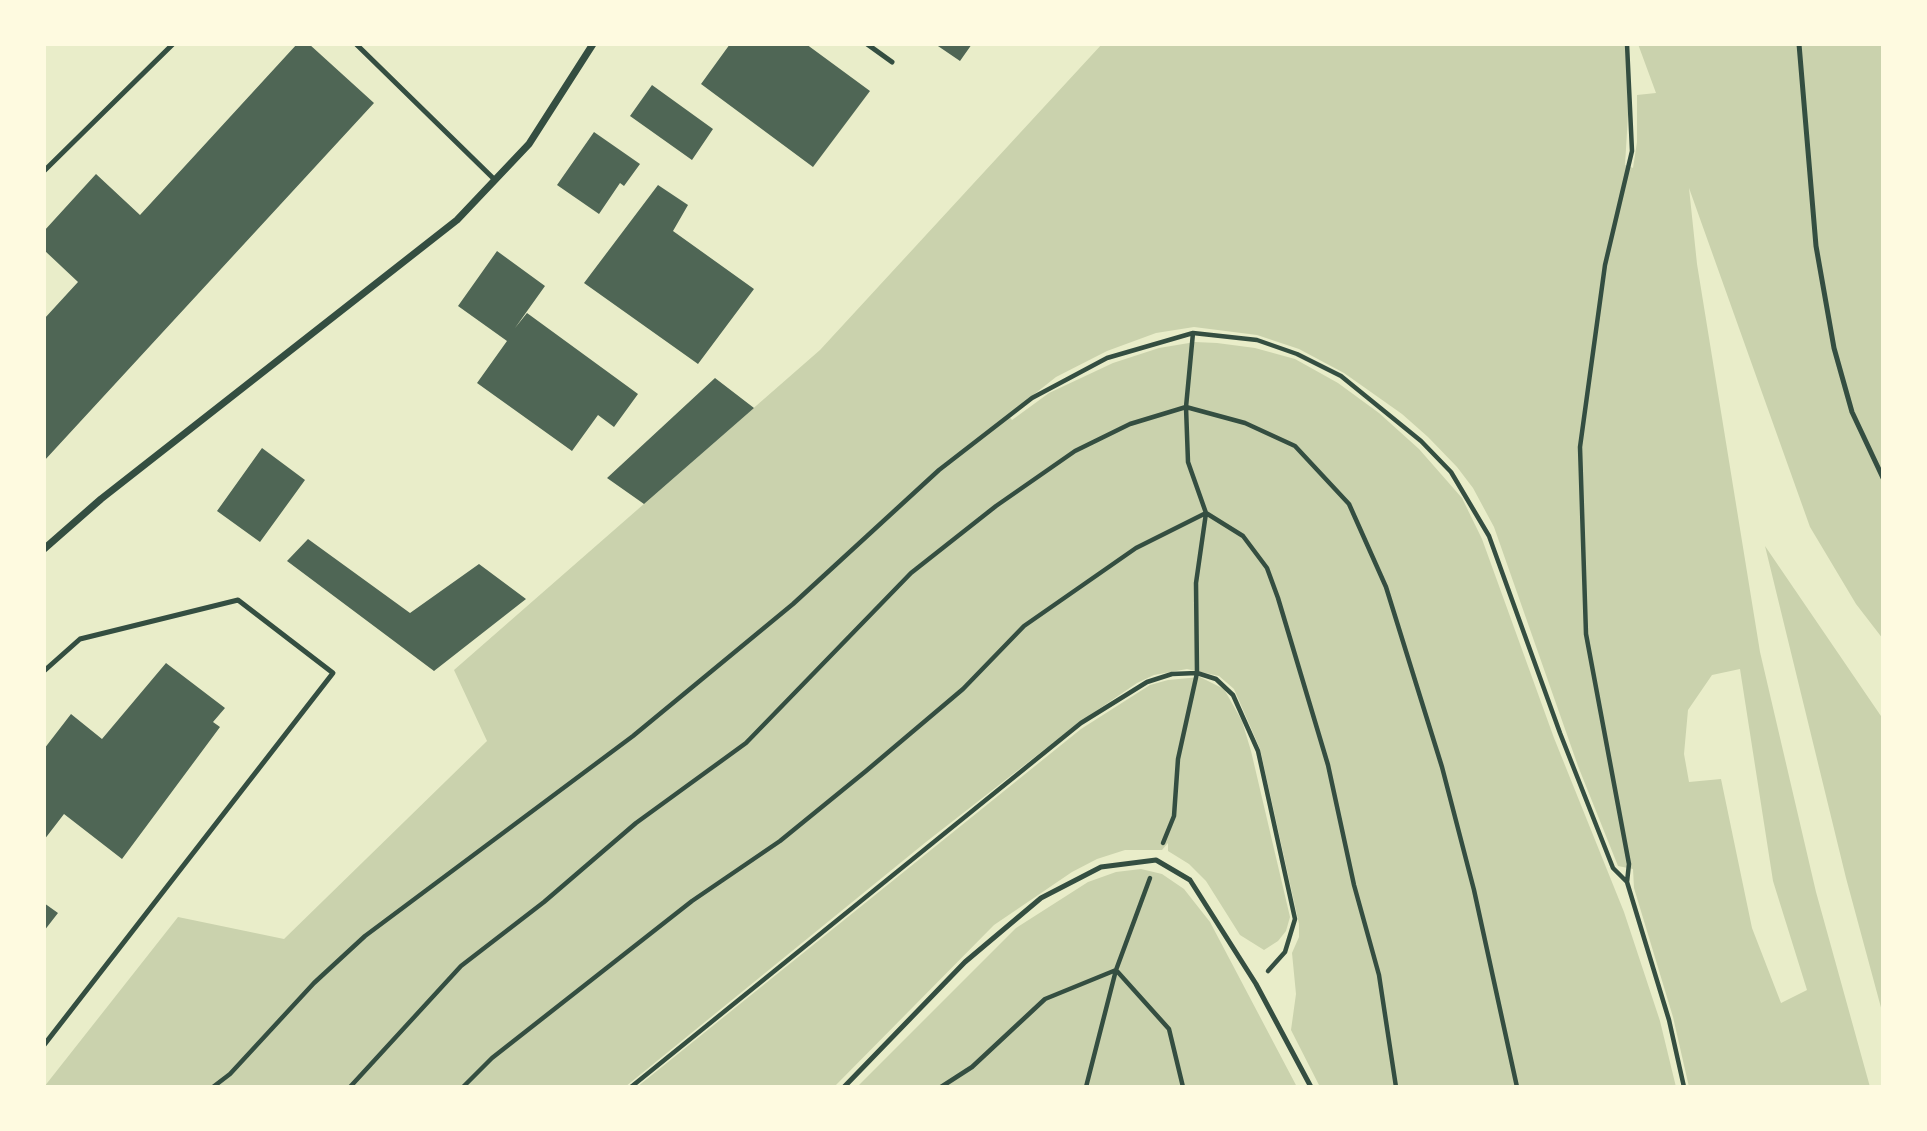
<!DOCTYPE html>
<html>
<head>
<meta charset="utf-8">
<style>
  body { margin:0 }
  #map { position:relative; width:1927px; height:1131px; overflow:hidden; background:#e9edc9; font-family:Mulish,sans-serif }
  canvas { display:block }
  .frame { position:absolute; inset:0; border:46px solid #fefae0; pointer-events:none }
</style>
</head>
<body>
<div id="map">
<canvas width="1927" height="1131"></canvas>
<div class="frame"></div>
</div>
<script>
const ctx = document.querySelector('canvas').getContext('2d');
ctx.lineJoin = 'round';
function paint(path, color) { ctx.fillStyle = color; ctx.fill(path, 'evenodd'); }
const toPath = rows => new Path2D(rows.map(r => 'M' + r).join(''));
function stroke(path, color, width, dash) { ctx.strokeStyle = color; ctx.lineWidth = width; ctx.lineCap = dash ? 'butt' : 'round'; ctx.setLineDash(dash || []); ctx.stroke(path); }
paint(toPath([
  [1102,44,1626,44,1628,115,1625,165,1633,168,1637,142,1637,95,1656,93,1638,44,1883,44,1883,639,1856,604,1810,527,1689,188,1697,264,1760,652,1816,892,1870,1087,1689,1087,1673,1017,1634,888,1633,869,1618,866,1578,766,1494,527,1473,488,1457,467,1428,437,1402,414,1344,373,1299,349,1257,335,1194,327,1156,333,1107,351,1056,377,1008,415,1012,420,1049,393,1113,363,1159,348,1195,342,1217,343,1255,348,1295,359,1338,383,1379,413,1419,449,1462,498,1482,539,1554,738,1624,912,1660,1021,1676,1087,1320,1087,1291,1030,1296,994,1292,953,1299,937,1299,924,1260,749,1234,689,1219,676,1187,669,1154,675,1137,683,1077,724,926,842,625,1087,44,1087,178,917,284,939,487,741,454,670,820,350],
  [1740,669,1773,881,1807,990,1781,1003,1752,928,1721,779,1689,782,1684,754,1688,710,1712,675],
  [1765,546,1883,719,1883,1015,1846,878],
  [1200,677,1224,689,1242,721,1251,751,1290,917,1286,931,1278,941,1264,950,1240,935,1206,881,1189,864,1168,851,1168,843,1162,850,1125,850,1097,859,1072,872,994,925,834,1087,637,1087,1081,729,1150,685,1168,680],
  [1141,869,1162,874,1184,889,1210,922,1297,1087,857,1087,1016,928,1088,882,1116,872]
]), '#cad2ad');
paint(toPath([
  [297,44,309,44,374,103,44,461,44,319,78,282,44,250,44,231,96,174,140,215],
  [730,44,806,44,870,91,813,167,701,84],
  [935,44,972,44,960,61],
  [652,85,713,129,692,160,630,116],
  [594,132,640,164,624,186,620,183,599,214,557,185],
  [658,185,688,205,673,231,754,289,698,364,584,283],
  [497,251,545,286,515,328,527,313,638,394,614,427,598,415,572,451,477,383,507,341,458,306],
  [715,378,754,408,644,504,607,478],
  [262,448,305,480,260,542,217,511],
  [308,539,410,613,479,564,526,599,434,671,287,561],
  [166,663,225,708,213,722,220,727,122,859,64,814,44,840,44,749,71,714,102,739],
  [44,903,58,913,44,931]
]), '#4f6655');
stroke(toPath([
  [1627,44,1632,151,1605,265,1580,447,1586,634,1629,864,1627,882,1669,1020,1684,1087],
  [1163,843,1174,816,1178,759,1197,673,1196,583,1206,513,1188,462,1186,407,1193,333],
  [213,1087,230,1074,314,983,365,936,633,736,793,604,939,470,1032,398,1107,358,1193,333,1257,340,1297,354,1341,376,1421,441,1451,472,1489,536,1560,733,1613,868,1627,882],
  [350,1087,461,966,544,902,636,823,746,743,911,573,996,506,1075,451,1130,424,1186,407,1245,423,1295,446,1349,504,1386,587,1442,767,1474,890,1517,1087],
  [463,1087,492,1058,692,901,780,841,866,771,963,689,1024,626,1136,548,1206,513,1243,536,1267,568,1278,598,1328,765,1354,885,1379,975,1396,1087],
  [631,1087,1081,723,1147,682,1172,674,1197,673,1216,679,1233,695,1258,751,1295,919,1285,952,1268,971],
  [941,1087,972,1067,1045,999,1116,970,1169,1029,1183,1087],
  [1086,1087,1116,970,1150,878]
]), '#344e41', 4.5);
stroke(toPath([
  [356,44,495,180],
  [867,44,892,62],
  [1799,44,1816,246,1834,348,1852,412,1883,478],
  [44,171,173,44],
  [44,671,80,639,238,600,333,673,44,1045],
  [844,1087,965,962,1041,898,1101,867,1156,860,1190,880,1256,984,1311,1087]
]), '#344e41', 5);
stroke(toPath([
  [44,549,101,499,457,220,529,144,593,44]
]), '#344e41', 7);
</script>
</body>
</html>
